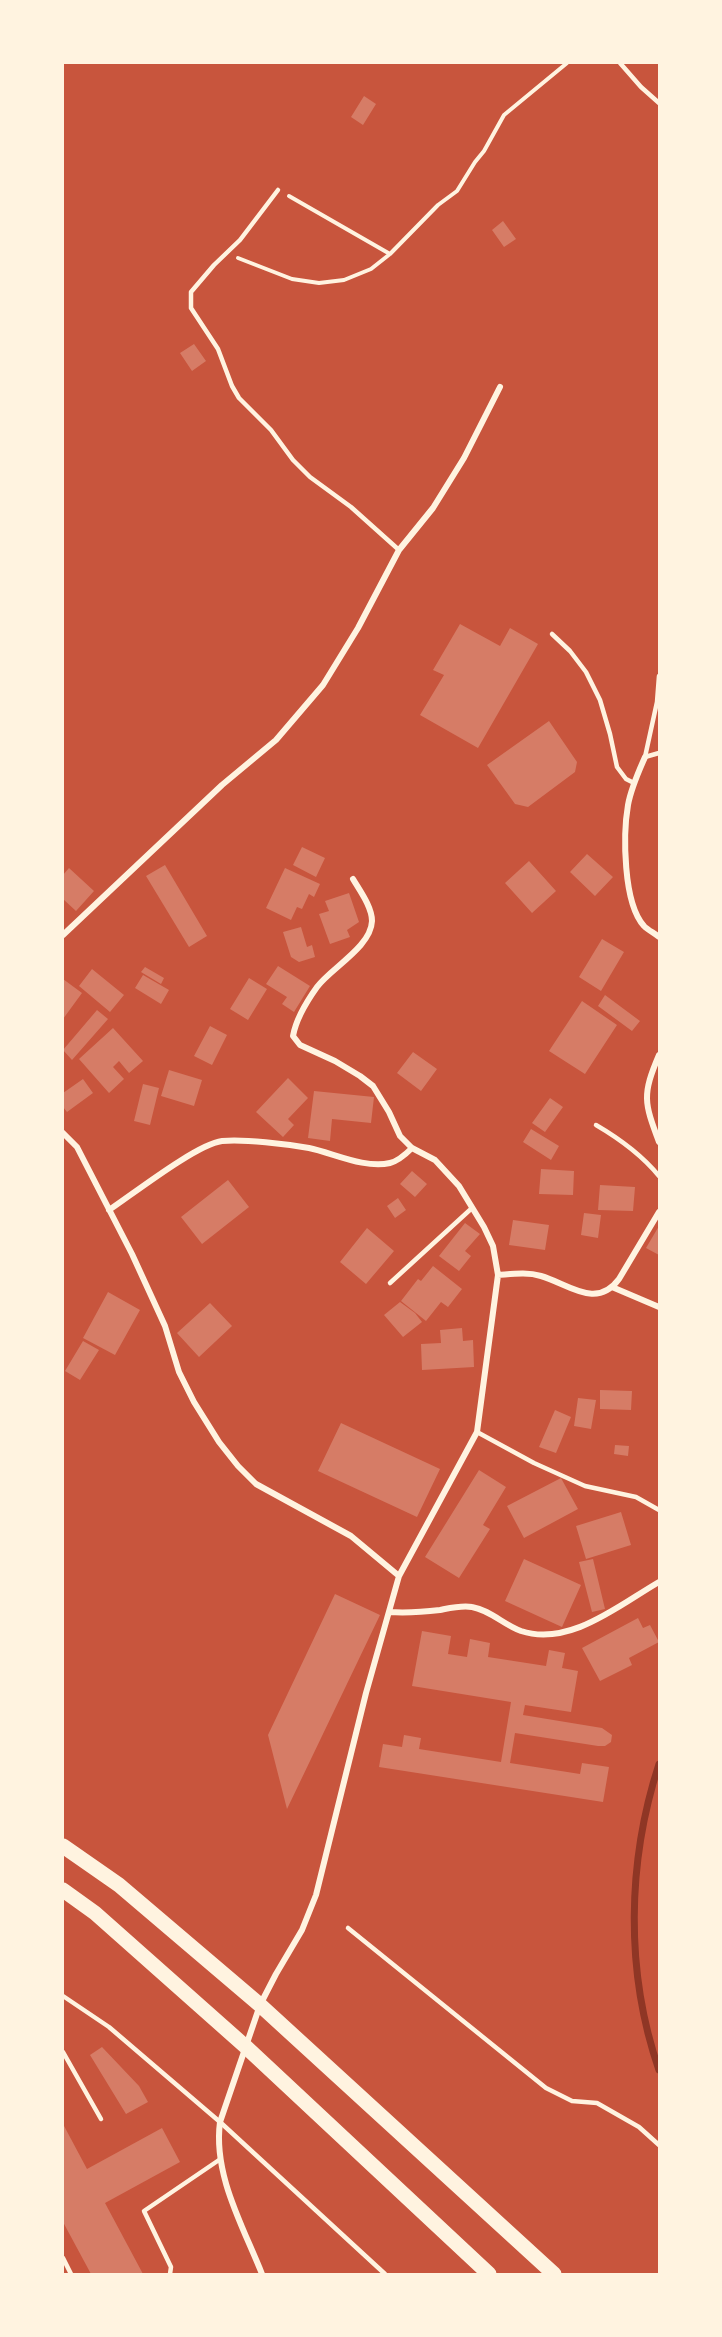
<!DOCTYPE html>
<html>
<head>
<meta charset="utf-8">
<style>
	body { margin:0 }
	#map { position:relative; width:722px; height:2337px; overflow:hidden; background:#c8553d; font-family:Cabin,sans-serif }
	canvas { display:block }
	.frame { position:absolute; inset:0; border:64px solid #fff3e0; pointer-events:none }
</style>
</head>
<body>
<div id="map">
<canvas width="722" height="2337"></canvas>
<div class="frame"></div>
</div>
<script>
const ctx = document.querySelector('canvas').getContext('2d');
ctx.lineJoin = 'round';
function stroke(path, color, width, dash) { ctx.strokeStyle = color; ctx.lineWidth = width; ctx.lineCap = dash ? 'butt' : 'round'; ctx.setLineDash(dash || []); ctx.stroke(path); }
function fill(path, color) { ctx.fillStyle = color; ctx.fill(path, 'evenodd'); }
const stream = new Path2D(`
	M659 1764C627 1862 625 1972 659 2070`);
const building = new Path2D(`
	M364 96 376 104 363 125 351 117Z
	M503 221 516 239 504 247 492 230Z
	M194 344 206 361 192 371 180 353Z
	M460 624 500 646 510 628 538 644 478 748 420 715 444 675 433 670Z
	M549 721 577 762 575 772 528 807 515 804 487 765Z
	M302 847 325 858 316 877 293 865Z
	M587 854 613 877 595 896 570 872Z
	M529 861 556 891 532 913 505 883Z
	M165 865 207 936 189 947 146 876Z
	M69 868 94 891 76 911 63 899V875Z
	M285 868 320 884 314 897 309 894 302 909 297 907 291 920 266 908Z
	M349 893 359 922 347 930 350 937 330 944 319 914 329 911 325 901Z
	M301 927 307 947 312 945 315 957 299 962 291 957 283 932Z
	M602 939 624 952 601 991 579 977Z
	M278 966 310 986 294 1012 282 1004 287 997 266 984Z
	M145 967 164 978 161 984 141 972Z
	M92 969 124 995 110 1012 79 986Z
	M143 975 169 990 161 1004 135 988Z
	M249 978 267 989 248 1020 230 1009Z
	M63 979 82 993 63 1019Z
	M605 995 640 1021 632 1031 598 1006Z
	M582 1001 617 1025 585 1074 549 1051Z
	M97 1010 108 1019 72 1060 63 1050Z
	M210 1026 227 1035 212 1065 194 1056Z
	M113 1028 143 1061 129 1073 119 1061 113 1067 124 1079 109 1093 79 1059Z
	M413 1052 437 1069 421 1091 397 1073Z
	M169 1070 202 1080 194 1106 161 1096Z
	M288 1078 308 1098 288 1119 294 1125 283 1137 256 1112Z
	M83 1079 93 1093 67 1112 63 1107V1093Z
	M143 1084 159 1088 150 1125 134 1121Z
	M314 1091 374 1097 371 1123 332 1119 330 1141 308 1138Z
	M550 1098 563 1107 545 1132 532 1123Z
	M531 1129 559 1146 551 1160 523 1142Z
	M541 1169 574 1171 573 1195 539 1194Z
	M412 1171 427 1184 415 1197 400 1184Z
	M228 1180 249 1207 202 1244 181 1217Z
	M600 1185 635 1187 633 1211 598 1210Z
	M398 1198 406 1210 395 1218 387 1206Z
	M584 1213 601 1215 598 1238 581 1235Z
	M513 1220 549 1225 545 1250 509 1245Z
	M465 1223 480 1234 465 1251 471 1256 459 1271 439 1256Z
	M659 1226V1255L646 1248Z
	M367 1228 394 1251 366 1284 340 1262Z
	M433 1266 462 1289 448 1307 441 1302 426 1321 401 1301 418 1279 421 1281Z
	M108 1292 140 1310 115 1355 83 1338Z
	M400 1302 415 1313 422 1322 403 1337 384 1315Z
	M210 1303 232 1326 199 1357 177 1333Z
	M462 1328 463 1341 473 1340 474 1367 422 1370 421 1344 441 1343 440 1330Z
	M83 1341 99 1350 80 1380 65 1371Z
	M600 1390 632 1391 631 1410 600 1409Z
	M578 1398 596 1400 591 1429 574 1426Z
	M555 1410 571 1417 556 1453 539 1447Z
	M341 1423 440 1469 417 1517 318 1471Z
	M615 1445 629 1446 628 1456 614 1454Z
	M479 1470 506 1487 483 1525 490 1529 459 1578 425 1557Z
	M561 1478 578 1509 524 1538 507 1506Z
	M621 1512 631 1545 586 1559 576 1526Z
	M524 1559 581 1585 562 1627 505 1601Z
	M593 1559 605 1609 592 1612 579 1562Z
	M335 1594 380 1615 287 1809 268 1735Z
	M638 1618 643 1628 650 1625 659 1642 629 1658 632 1665 600 1681 582 1648Z
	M422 1631 451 1636 448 1654 467 1657 470 1639 490 1643 488 1657 546 1666 549 1650 565 1653 562 1668 578 1671 571 1712 525 1705 523 1715 602 1728 612 1735 611 1742 605 1746H598L515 1733 510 1763 580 1774 582 1763 609 1767 603 1802 379 1767 383 1744 402 1747 404 1735 421 1738 419 1749 501 1762 511 1702 412 1686Z
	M102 2047 139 2086 148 2102 126 2114 90 2055Z
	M63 2124 87 2169 162 2128 180 2162 105 2203 143 2274H91L63 2222Z`);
const path = new Path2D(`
	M289 196 390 254
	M238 258 292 279 319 283 344 280 371 269 390 254 438 205 457 191 475 162 484 151 504 115 567 63`);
const service = new Path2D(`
	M620 63 641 87 659 103
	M278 190 240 240 214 265 191 292V308L218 349 232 386 239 398 271 430 293 460 310 477 351 507 399 550
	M552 634 570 651 586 672 600 700 610 734 617 767 626 779 634 783
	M659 676 657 702 645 757 659 753
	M596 1125C620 1139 641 1154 659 1176
	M390 1283 472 1208
	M477 1432 534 1463 585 1486 636 1497 659 1510
	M348 1928 546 2088 572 2101 597 2103 639 2127 659 2145
	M63 1996 109 2027 220 2122 385 2274
	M63 2052 101 2119
	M63 2258 71 2274
	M170 2274 171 2267 144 2211 219 2160`);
const minor = new Path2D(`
	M645 757C638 773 631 788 628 805 623 834 623 903 644 926 648 930 654 933 659 937
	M63 935 222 785 276 740 323 685 358 628 399 550 433 508 464 458 500 387
	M659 1055C642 1095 644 1102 659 1142
	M63 1133 77 1147 132 1254 165 1326 179 1372 194 1402 219 1442 238 1466 256 1484 351 1536 399 1576
	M109 1210C133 1194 197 1144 222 1141 245 1139 286 1144 309 1148 333 1153 365 1169 390 1163 398 1161 406 1154 412 1148
	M498 1275C513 1274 527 1272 541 1276 569 1284 596 1310 619 1279L659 1212
	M612 1287 659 1307
	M389 1612C406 1613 423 1612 440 1610 450 1608 462 1605 472 1607 490 1610 504 1625 521 1631 570 1647 619 1605 659 1582
	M262 2274C243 2226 213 2175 220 2122L260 2005 276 1974 302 1930 316 1895 366 1693 399 1576 477 1432 498 1275 493 1246 484 1227 459 1186 435 1160 412 1148 400 1136 389 1112 373 1086 360 1076 335 1061 300 1045 293 1036C296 1019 307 1001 317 987 331 968 371 947 372 921 372 907 360 891 353 879`);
const primary = new Path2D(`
	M63 1846 119 1885 260 2005 554 2274
	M63 1890 95 1913 246 2047 489 2274`);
stroke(stream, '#8f3625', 7);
fill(building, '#d67c66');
stroke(path, '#fff3e0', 4);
stroke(service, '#fff3e0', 4.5);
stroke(minor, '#fff3e0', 6);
stroke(primary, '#fff3e0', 15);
</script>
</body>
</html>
